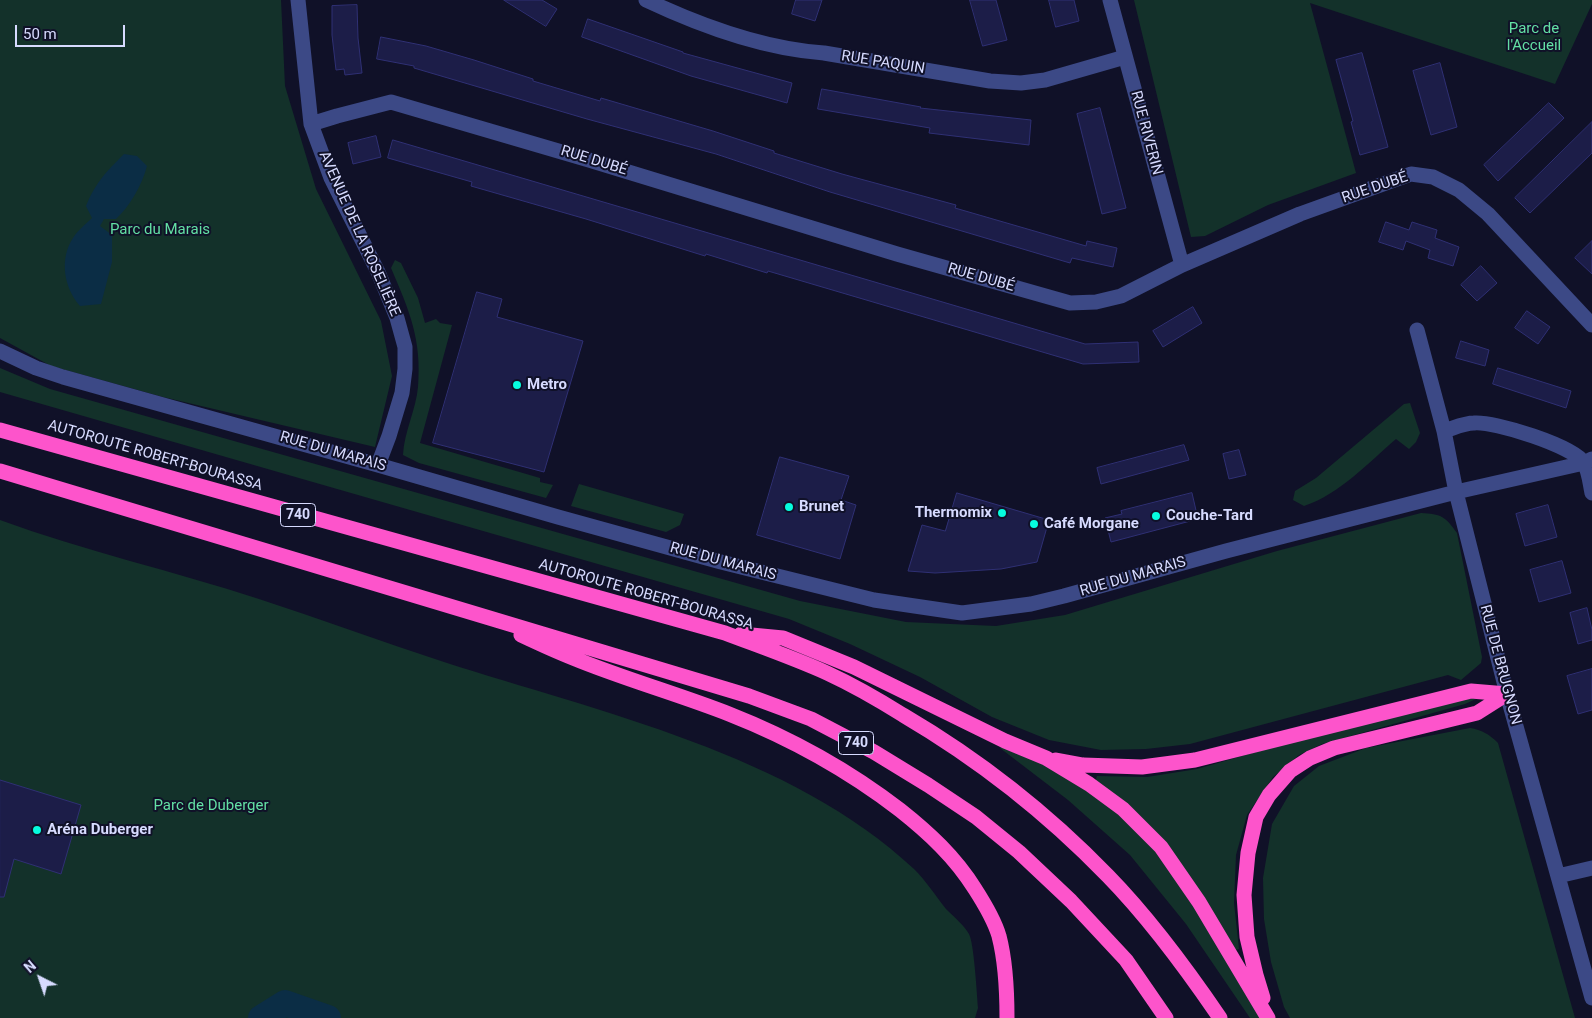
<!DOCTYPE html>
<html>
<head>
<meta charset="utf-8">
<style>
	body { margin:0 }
	#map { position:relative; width:1592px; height:1018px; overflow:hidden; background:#101128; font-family:Roboto,sans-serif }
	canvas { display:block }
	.north { position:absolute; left:15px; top:953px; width:50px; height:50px; -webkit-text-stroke:4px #101128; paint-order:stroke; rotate:319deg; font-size:14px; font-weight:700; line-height:20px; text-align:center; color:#d7dbff }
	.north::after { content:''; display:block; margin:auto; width:18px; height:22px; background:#d7dbff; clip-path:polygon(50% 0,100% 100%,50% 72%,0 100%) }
	.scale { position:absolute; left:15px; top:25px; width:110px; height:22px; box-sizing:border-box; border:2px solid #d7dbff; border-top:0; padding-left:6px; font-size:15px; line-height:18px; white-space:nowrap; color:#d7dbff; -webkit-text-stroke:4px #101128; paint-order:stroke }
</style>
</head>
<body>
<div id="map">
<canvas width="1592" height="1018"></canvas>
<div class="north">N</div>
<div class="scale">50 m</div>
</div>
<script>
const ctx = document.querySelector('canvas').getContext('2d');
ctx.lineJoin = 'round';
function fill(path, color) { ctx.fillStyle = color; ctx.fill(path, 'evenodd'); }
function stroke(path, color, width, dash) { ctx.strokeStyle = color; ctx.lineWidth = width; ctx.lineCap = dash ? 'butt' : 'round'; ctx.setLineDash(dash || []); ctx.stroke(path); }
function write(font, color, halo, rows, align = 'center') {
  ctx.font = font + ' Roboto,sans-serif'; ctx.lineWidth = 4; ctx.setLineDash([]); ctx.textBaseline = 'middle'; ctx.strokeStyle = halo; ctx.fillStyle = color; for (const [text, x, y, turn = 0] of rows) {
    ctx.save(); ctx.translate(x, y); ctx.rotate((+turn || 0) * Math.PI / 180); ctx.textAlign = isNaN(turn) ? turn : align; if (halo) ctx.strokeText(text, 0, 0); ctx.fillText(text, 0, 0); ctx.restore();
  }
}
const green = new Path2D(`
	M0 0H281L285 86 316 189 381 321 392 376 375 447 163 397 51 366 0 338Z
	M1134 0H1592V4L1555 84 1310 3 1356 173 1268 205 1205 236 1191 237Z
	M395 260 401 263 418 298 425 323 436 319 440 323 452 325 420 443 540 478V482L553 485 546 498 419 463 403 455C404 432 416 410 418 387 422 339 409 310 391 268Z
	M0 368 50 389 800 601 906 622 996 626 1065 615 1277 551 1421 513C1441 514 1445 516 1457 533L1482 657 1481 663 1461 680 1448 675 1190 744 1146 749 1101 750 1049 740 992 717 920 677 850 644 789 619 0 392Z
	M1410 403 1420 433 1416 442 1409 449 1396 439C1368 463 1340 494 1304 506L1293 500 1295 491 1316 478 1404 404Z
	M579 484 684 514 680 525 666 532 571 506Z
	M0 520C85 551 173 571 259 599 321 619 382 642 444 662 599 712 792 754 914 869 926 881 935 895 946 909 954 917 964 925 969 934 974 943 977 995 978 1008L975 1018H0Z
	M1466 698 1476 699 1465 704 1322 744 1299 755 1273 777 1247 815 1236 855 1234 903 1239 949 1231 951 1192 880 1095 782 1097 776 1147 777 1197 769 1301 739Z
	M1470 728C1482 730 1489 734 1498 743L1575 1018H1290L1284 1007 1271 962 1264 919 1263 878 1272 824 1294 786 1319 766 1366 748Z
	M1006 740 1116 805 1157 850 1199 908 1261 1018H1250L1186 924 1130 855 1068 800 1000 748Z`);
const water = new Path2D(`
	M124 154 137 156 147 166C142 185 130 206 116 219H104L100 226 112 235V262L101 304 80 306C64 288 59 259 73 238 78 230 86 224 92 218L86 206C96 182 106 172 124 154Z`);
const river = new Path2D(`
	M261 1018 285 1003 328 1018`);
const building = new Path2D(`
	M504 0H542L557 9 546 26Z
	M796 0H822L815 21 792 14Z
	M970 0H996L1007 40 983 46Z
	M1049 0H1074L1079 21 1056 27Z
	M357 5 358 38 362 73 345 75 344 69 336 70 332 35V6Z
	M588 19 683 52V53L792 83 787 103 691 76 582 37Z
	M381 37 426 46 474 60 533 79V81L600 101 601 98 713 131 774 151V153L842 174 956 205 955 208 1086 246 1087 241 1117 248 1113 267 1072 258 1070 263 830 192 716 154 587 119 414 68V66L377 59Z
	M1362 53 1388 147 1360 155 1351 122 1353 121 1336 60Z
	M1440 63 1457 127 1431 135 1413 71Z
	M822 89 921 107 920 108 1031 120 1029 145 929 133 930 128 818 109Z
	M1549 103 1564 118 1498 181 1484 165Z
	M1100 108 1126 208 1102 214 1077 114Z
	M1592 122V153L1530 213 1515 198Z
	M376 136 381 157 353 164 348 143Z
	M393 140 1085 344 1138 342 1139 362 1083 364 768 271 767 273 706 254 705 256 586 219 471 186 472 182 388 158Z
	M1386 222 1409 230 1412 222 1437 230 1435 238 1459 247 1453 266 1428 258 1430 250 1406 241 1403 250 1379 242Z
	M1592 241V274L1575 258Z
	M1481 266 1497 283 1477 301 1461 285Z
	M477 292 502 299 497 317 583 341 544 472 433 443Z
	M1193 307 1202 323 1163 347 1153 331Z
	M1527 311 1550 327 1538 344 1515 328Z
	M1461 341 1489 350 1485 366 1456 358Z
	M1498 368 1571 391 1566 408 1493 384Z
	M1184 445 1189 460 1101 484 1097 468Z
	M1239 450 1246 475 1229 479 1223 454Z
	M780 457 849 476 841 500 856 505 840 559 757 535Z
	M957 493 1049 520 1037 562 1001 569 935 573 908 571 922 525 945 531Z
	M1192 493 1198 519 1111 542 1105 518 1122 514 1121 511Z
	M1548 505 1557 537 1525 546 1516 514Z
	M1562 561 1571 593 1539 602 1530 570Z
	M1587 608 1592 630V640L1578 644 1570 613Z
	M1592 669V710L1578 714 1567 676Z
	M0 780 81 805 61 874 14 859 4 897H0Z`);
const minor = new Path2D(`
	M298 0 311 124 331 178 378 272 397 318 405 347V369L402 393 389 436 378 465
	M646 0C699 25 765 49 824 53L990 81 1021 83 1045 80 1125 57
	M1110 0 1182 265
	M311 124 337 116 391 102 589 160 897 254 1070 303 1096 302 1121 296 1182 265 1300 214 1411 174 1433 177 1459 190 1488 214 1592 325
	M1417 330 1444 431 1456 492 1507 694 1592 998
	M0 351 36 368 63 377 378 465 558 517 721 562 874 600 962 613 1031 604 1064 596 1226 551 1456 492 1584 463 1592 459
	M1444 431C1454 428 1464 423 1474 423 1494 421 1574 446 1584 463 1589 471 1590 484 1592 493
	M1558 876 1592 868`);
const highway = new Path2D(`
	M0 430 725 633C759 646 794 658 827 673 853 685 879 700 903 715 978 759 1047 813 1108 876 1150 919 1186 968 1220 1018
	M0 471 749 696 811 719 874 752 928 785 976 817 1019 852 1071 901 1126 960 1166 1018
	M741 634 783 638 854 667 1005 741 1046 758 1089 784 1123 809 1161 847 1199 902 1268 1018
	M521 635C538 643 555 651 573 658 624 679 678 694 729 714 790 738 848 770 900 810 929 833 955 857 975 889 984 903 994 919 999 936 1006 963 1007 990 1007 1018
	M1056 760 1083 765 1142 767 1195 760 1471 691 1507 694
	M1263 998 1256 975 1247 937 1244 895 1248 853 1256 817 1269 795 1290 771 1310 758 1334 748 1477 713 1507 694`);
const markers = [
	[517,385,5,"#06fcde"],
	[789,507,5,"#06fcde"],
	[1002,513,5,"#06fcde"],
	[1156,516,5,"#06fcde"],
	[1034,524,5,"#06fcde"],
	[37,830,5,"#06fcde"]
];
const shields = [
	[298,515,35],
	[856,743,35]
];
const shieldNames = [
	["740",298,515],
	["740",856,743]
];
const parkNames = [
	["Parc de",1534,29],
	["l'Accueil",1534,46],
	["Parc du Marais",160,230],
	["Parc de Duberger",211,806]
];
const streetNames = [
	["RUE PAQUIN",883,63,9],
	["RUE RIVERIN",1146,133,75],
	["RUE DUBÉ",594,161,17],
	["RUE DUBÉ",1375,188,-19],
	["AVENUE DE LA ROSELIÈRE",359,234,66],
	["RUE DUBÉ",981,278,16],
	["RUE DU MARAIS",333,452,16],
	["AUTOROUTE ROBERT-BOURASSA",155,456,16],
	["RUE DU MARAIS",723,562,15],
	["RUE DU MARAIS",1133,577,-16],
	["AUTOROUTE ROBERT-BOURASSA",646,595,16],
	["RUE DE BRUGNON",1500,665,75]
];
const poiNames = [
	["Metro",527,385],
	["Brunet",799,507],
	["Thermomix",992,513,"right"],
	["Couche-Tard",1166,516],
	["Café Morgane",1044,524],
	["Aréna Duberger",47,830]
];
fill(green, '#13312a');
fill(water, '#0b2d45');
stroke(river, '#0b2d45', 26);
fill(building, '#1c1d48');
stroke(building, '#2f3074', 1);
stroke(minor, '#3c4986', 15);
stroke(highway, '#fd54cb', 15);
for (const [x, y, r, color] of markers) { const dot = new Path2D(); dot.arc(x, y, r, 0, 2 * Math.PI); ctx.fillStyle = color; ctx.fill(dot); stroke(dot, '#101128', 2); }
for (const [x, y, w] of shields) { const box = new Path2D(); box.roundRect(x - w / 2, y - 11.5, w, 23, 4); ctx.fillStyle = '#101128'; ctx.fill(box); stroke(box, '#d7dbff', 1); }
write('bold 14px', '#d7dbff', null, shieldNames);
write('15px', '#63dfa4', '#101128', parkNames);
write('15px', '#d7dbff', '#101128', streetNames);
write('bold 15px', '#d7dbff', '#101128', poiNames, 'left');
</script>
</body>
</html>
